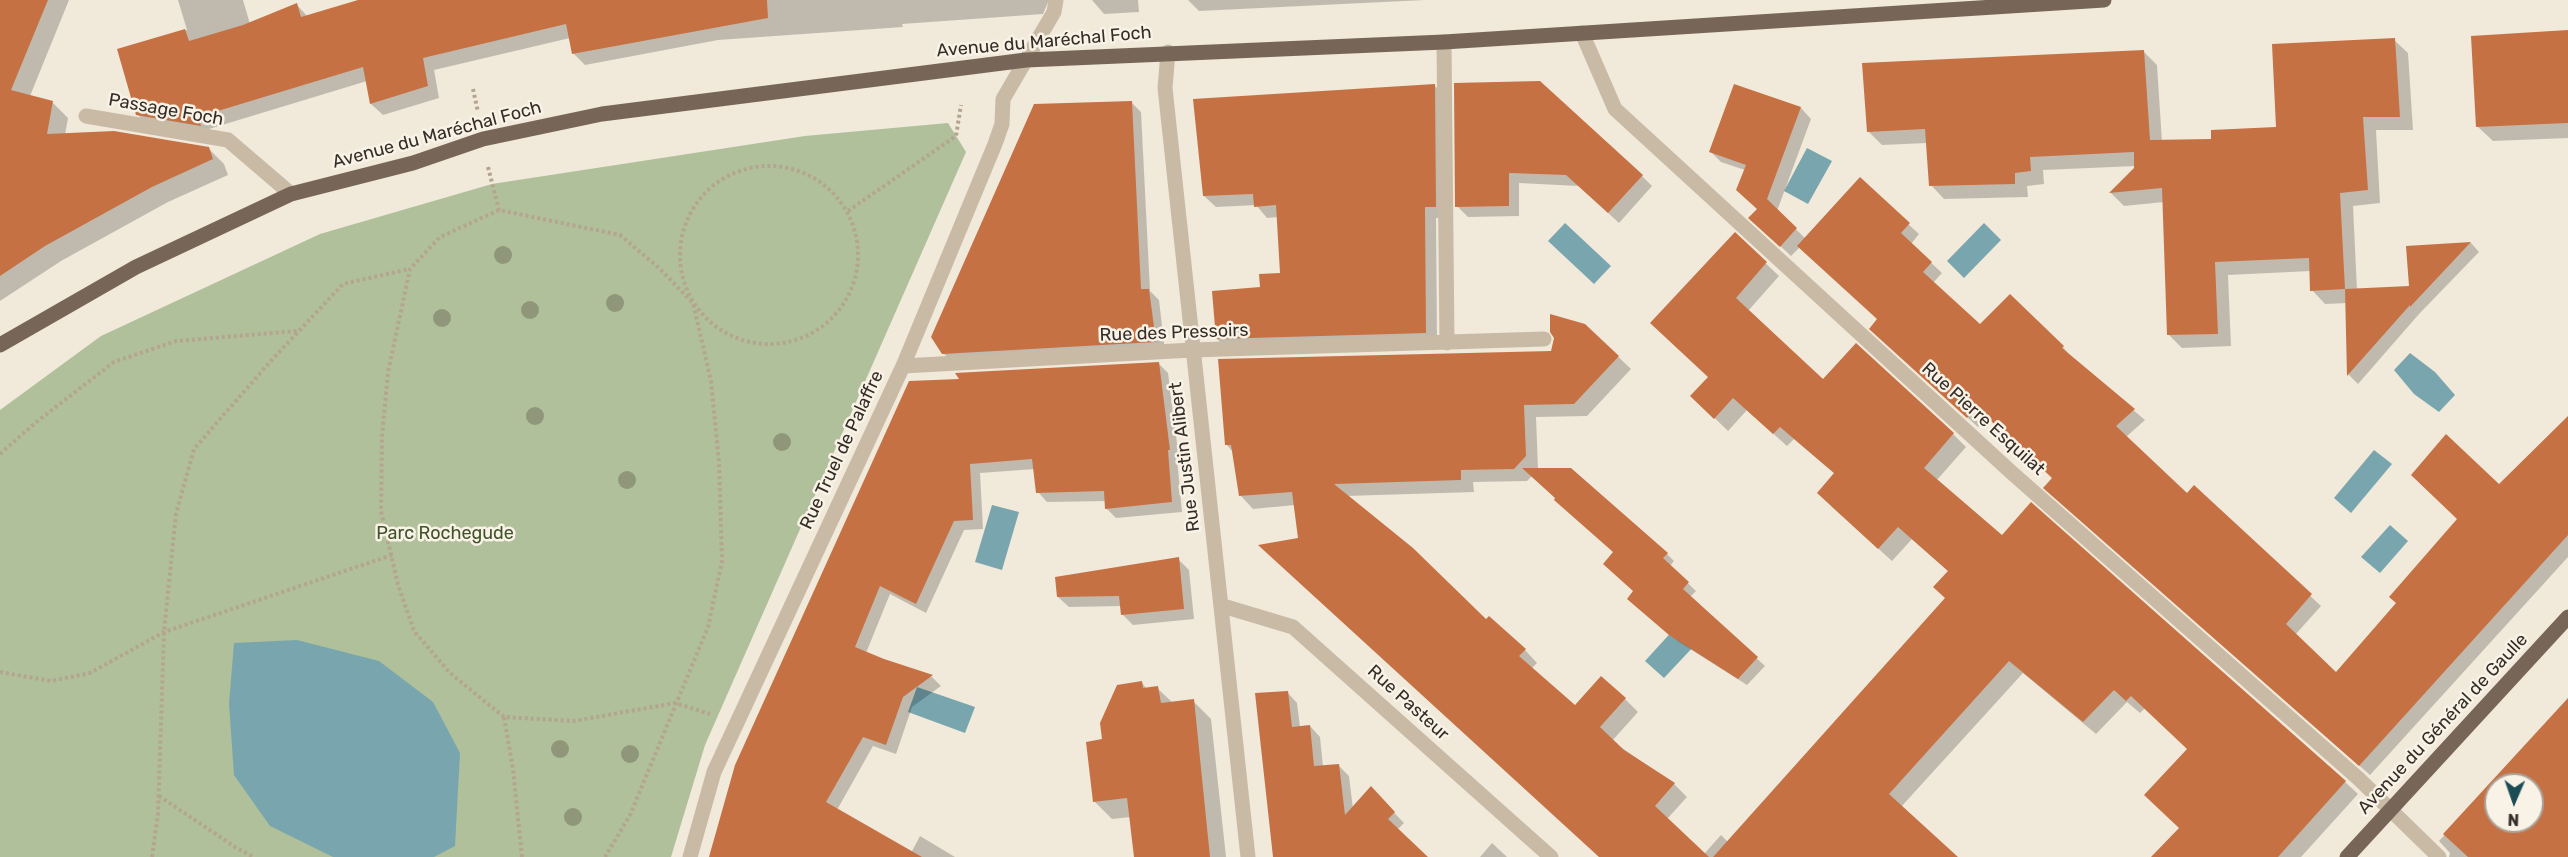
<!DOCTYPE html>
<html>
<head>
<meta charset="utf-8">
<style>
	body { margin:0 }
	#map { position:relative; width:2568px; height:857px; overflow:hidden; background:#f1e9da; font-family:Rubik,sans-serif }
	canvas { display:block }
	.north { position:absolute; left:2484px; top:773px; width:60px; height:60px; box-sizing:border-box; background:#f9f2e6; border:2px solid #aba39a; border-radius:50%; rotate:182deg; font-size:16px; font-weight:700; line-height:24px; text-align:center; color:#352d27 }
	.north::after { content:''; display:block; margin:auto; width:21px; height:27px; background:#1d4c56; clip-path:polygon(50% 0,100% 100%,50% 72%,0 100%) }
</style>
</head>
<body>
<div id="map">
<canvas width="2568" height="857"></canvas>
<div class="north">N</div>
</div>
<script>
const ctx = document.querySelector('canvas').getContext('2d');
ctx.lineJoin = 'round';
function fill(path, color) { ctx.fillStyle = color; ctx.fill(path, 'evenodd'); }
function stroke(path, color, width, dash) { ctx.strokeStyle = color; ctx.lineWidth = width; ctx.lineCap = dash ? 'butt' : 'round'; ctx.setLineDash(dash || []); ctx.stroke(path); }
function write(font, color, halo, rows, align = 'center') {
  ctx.font = font + ' Rubik,sans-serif'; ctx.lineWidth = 5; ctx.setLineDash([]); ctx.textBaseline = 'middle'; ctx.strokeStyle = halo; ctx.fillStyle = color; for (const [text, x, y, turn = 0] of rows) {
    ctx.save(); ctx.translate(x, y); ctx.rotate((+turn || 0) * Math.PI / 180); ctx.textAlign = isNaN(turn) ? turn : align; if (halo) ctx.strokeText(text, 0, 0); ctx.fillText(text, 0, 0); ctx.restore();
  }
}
const green = new Path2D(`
	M948 123 966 152 705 745 671 857H0V410L101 336 320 234 492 184 805 136Z`);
const water = new Path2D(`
	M1807 148 1832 161 1808 204 1784 191Z
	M1565 223 1611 266 1594 284 1548 241Z
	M1984 223 2001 240 1964 278 1947 261Z
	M2410 353 2435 372 2455 395 2439 412 2414 394 2394 370Z
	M2374 450 2392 464 2351 513 2334 498Z
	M992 505 1019 512 1002 570 975 562Z
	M2390 525 2408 541 2380 573 2361 557Z
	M1676 627 1695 645 1664 678 1645 661Z
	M297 640 379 661 433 702 460 753 455 846 434 857H333L270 826 234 775 229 704 234 643Z
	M917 687 975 707 965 733 908 712Z`);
const shadow = new Path2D(`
	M0 0H69L30 96 52 102 68 118 65 135 208 148 224 164 228 175 168 202 61 261 0 301Z
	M178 0H243L250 24 297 5 308 17 362 0H1049L1043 14 902 24 903 27 718 40 585 65 573 53 570 38 434 70 439 98 383 115 371 104 367 81 209 129 149 126 137 114 119 50 187 30Z
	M1092 0H1138L1139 12 1104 14Z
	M1188 0H1425L1199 11Z
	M2568 32V138L2493 141 2478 127Z
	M2394 40 2408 53 2413 130H2376L2380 203 2353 206 2357 290 2410 288 2408 247 2471 243 2479 252 2419 314 2358 384 2349 375 2347 303 2325 304 2312 290 2311 271 2228 275 2231 346 2182 348 2169 335 2164 202 2124 206 2111 193 2136 169V166L2043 170 2044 184 2027 186 2028 197 1944 199 1931 185 1927 143 1882 145 1868 131 2144 52 2157 65 2162 142 2212 140 2278 129Z
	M1434 85 1446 97 1447 218H1436L1437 344 1229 350 1217 339 1262 289 1282 274 1278 217 1267 218 1256 205 1216 207 1204 196Z
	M1456 85 1642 176 1652 186 1619 223 1579 186 1519 183V216L1468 217 1457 206Z
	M1734 86 1801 108 1811 119 1777 211 1806 239 1860 180 1919 234 1911 244 1942 273 1933 283 1980 326 2063 347 2072 358 2145 420 2126 437 2187 495 2194 487 2321 606 2295 635 2336 674 2499 486 2568 418V557L2370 775 2056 498 2053 478 1987 417 1978 427 1881 339 1879 320 1800 247 1791 256 1761 228 1759 209 1745 170 1721 162 1711 152Z
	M1131 102 1141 112 1150 291 1159 300 1165 352 954 363 943 353Z
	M1735 234 1779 276 1748 311 1823 381 1953 434 1966 447 1936 481 2002 537 2345 782 2358 794 2301 857H2153L2181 828 2189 749 2145 708 2140 713 2127 702 2096 734 2023 673 1901 807 1956 857H1601L1300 540 1295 505 1253 509 1241 496 1234 453 1226 444 1552 352 1585 325 1631 369 1587 416 1536 417 1538 469 1667 554 1674 561 1670 566 1696 591 1690 597 1765 666 1747 685 1679 642 1637 606 1635 592 1615 553 1532 476 1527 481 1473 482 1474 492 1346 496 1486 621 1525 650 1537 663 1531 669 1575 707 1625 699 1638 712 1612 741 1674 784 1687 797 1667 819 1704 854 1721 835 1728 842 1947 598 1949 572 1912 539 1892 561 1831 506 1835 474 1794 439 1787 446 1747 410 1728 431 1692 396 1710 377Z
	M1158 363 1168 373 1179 459H1177L1182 512 1116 518 1106 508V501L1047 502 1038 492 1035 469 980 473 983 529 964 530 926 613 890 594 866 653 932 677 941 686 912 707 896 754 873 746 837 810 911 853 920 836 955 857H710L962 380Z
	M1178 559 1189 570 1194 619 1133 625 1122 614 1121 606 1069 607 1058 597Z
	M1142 683 1147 689 1157 688 1173 703 1193 701 1211 719 1226 857H1136L1131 817 1112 819 1094 801 1104 741Z
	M1287 692 1297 703 1300 727 1310 726 1320 737 1323 767 1339 766 1349 776 1353 809 1381 799 1404 823 1397 830 1426 857H1274Z
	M2568 699V857H2449L2450 853 2439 841ZM2496 785H2532V821H2496Z
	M1492 843 1507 857H1480Z`);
const building = new Path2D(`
	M0 0H48L11 90 53 101 47 134 114 131 209 147 213 159 152 187 45 246 0 276Z
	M358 0H767L768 18 572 54 566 24 423 58 428 86 370 104 363 67 198 117 201 126 136 115 117 49 185 29 189 41 243 25 297 3 301 17Z
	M2568 30V123L2476 127 2471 36Z
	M2395 38 2400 117H2363L2368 190 2340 193 2345 289 2310 291 2309 258 2215 262 2218 334 2167 335 2162 188 2109 193 2134 168V152L2030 157 2031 171 2015 173V184L1929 186 1925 129 1867 132 1862 63 2144 50 2150 140 2211 139V130L2276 127 2272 44Z
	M1540 81 1643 175 1608 213 1566 175 1509 173V206L1455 207 1454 83Z
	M1435 84 1436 207H1425L1426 333 1216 339 1212 291 1260 287 1259 274 1280 273 1276 205 1254 207 1253 194 1203 196 1193 99Z
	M1734 84 1801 107 1767 199 1797 228 1780 247 1748 218 1757 209 1736 190 1746 165 1709 152Z
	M1132 101 1141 289H1149L1156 342 942 354 931 337 1034 104Z
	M1860 177 1910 223 1901 233 1932 262 1923 272 1980 324 2010 294 2064 346 2062 348 2135 409 2116 426 2187 493 2194 485 2312 594 2286 624 2336 672 2396 603 2389 597 2457 519 2411 475 2446 434 2499 484 2568 416V535L2359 766 2043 488 2052 478 1976 407 1967 418 1869 329 1877 319 1797 246Z
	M1735 232 1767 262 1736 298 1823 379 1856 343 1954 433 1924 468 2002 535 2031 502 2346 781 2278 857H2151L2179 828 2144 795 2187 749 2131 696 2126 701 2114 690 2083 722 2009 661 1889 794 1958 857H1713L1945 598 1933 587 1948 571 1898 527 1878 549 1817 493 1834 473 1780 427 1773 434 1733 398 1714 419 1690 396 1708 377 1650 323Z
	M2471 242 2410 307V305L2347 376 2345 289 2409 286 2406 246Z
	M1550 314 1585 324 1619 356 1574 404 1524 405 1526 456 1514 469 1461 470V480L1334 484 1413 548 1486 619 1489 616 1526 649 1519 656 1575 705 1601 676 1626 698 1600 727 1624 750 1675 783 1655 806 1709 857H1599L1258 545 1298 538 1292 492 1239 496 1231 445H1225L1218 359 1551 351 1554 338 1550 332Z
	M1159 362 1170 450H1168L1172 502 1105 509 1104 491 1036 493 1032 459 970 464 973 520 954 521 916 604 880 586 855 647 884 659 933 675 903 697 886 745 863 737 826 802 922 857H709L735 765 909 381 959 379 955 373Z
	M1522 468H1571L1668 553 1663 558 1689 582 1683 589 1758 657 1738 679 1669 635 1627 599 1633 591 1603 564 1613 552 1554 500 1555 498Z
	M1179 557 1184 609 1121 615 1119 596 1057 597 1055 577Z
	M1142 681 1143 688 1158 686 1161 703 1194 699 1210 857H1134L1127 798 1093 802 1086 742 1102 739 1100 723 1117 685Z
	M1288 691 1292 727 1310 725 1314 766 1339 764 1345 815 1371 786 1395 812 1388 819 1428 857H1273L1255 693Z
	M2568 698V857H2468L2443 834ZM2496 785H2532V821H2496Z`);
const path = new Path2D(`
	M473 89 478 112
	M680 255a89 89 0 1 1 178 0a89 89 0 1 1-178 0Z
	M488 167 499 210
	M848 211 956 136 961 105
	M0 454 35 423 114 362 176 341 298 331
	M0 672 51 681 90 673 164 632 392 555
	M504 717 450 673 414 631 398 585 381 511 382 437 388 372 410 269 440 237 499 210 620 235 660 269 693 303 711 381 719 462 722 561 708 627 630 815 605 857
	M159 796 238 849 254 857
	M152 857 158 814 164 632 176 514 194 449 269 363 343 284 409 269
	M522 857 513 769 504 717 574 721 675 703 710 714`);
const minor = new Path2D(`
	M1582 33 1615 109 2011 472 2359 779 2439 857
	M1444 42 1447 343
	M1168 52 1165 88C1192 345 1222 601 1248 857
	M86 116 228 140 291 194
	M903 366 1192 350 1544 339
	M1223 606 1293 627 1551 857
	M690 857 714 772 903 366 995 144 1002 124 1003 99 1054 12 1056 0`);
const major = new Path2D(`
	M0 345 136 267 291 194 413 163 483 139 602 114 1026 60 1444 42 2104 0
	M2347 857 2568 617`);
const trees = [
	[503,255],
	[615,303],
	[530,310],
	[442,318],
	[535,416],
	[782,442],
	[627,480],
	[560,749],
	[630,754],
	[573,817]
];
const streetNames = [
	["Avenue du Maréchal Foch",1044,42,-5],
	["Passage Foch",166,110,10],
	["Avenue du Maréchal Foch",437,135,-15],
	["Rue des Pressoirs",1174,333,-2],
	["Rue Pierre Esquilat",1983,419,42],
	["Rue Truel de Palaffre",842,450,-65],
	["Rue Justin Alibert",1185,457,-97],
	["Rue Pasteur",1408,703,42],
	["Avenue du Général de Gaulle",2443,724,-47]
];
const parkNames = [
	["Parc Rochegude",445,534]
];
fill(green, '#afc09a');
fill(water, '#79a6ae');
fill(shadow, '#0003');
fill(building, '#c57144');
stroke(path, '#b5a490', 4, [3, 3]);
stroke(minor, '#c9baa6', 15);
stroke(major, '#776658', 15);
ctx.fillStyle = '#90967a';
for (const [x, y] of trees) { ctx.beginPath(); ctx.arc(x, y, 9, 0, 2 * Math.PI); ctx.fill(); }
write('18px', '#352d27', '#f9f2e6', streetNames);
write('18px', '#40532b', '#f9f2e6', parkNames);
</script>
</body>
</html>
